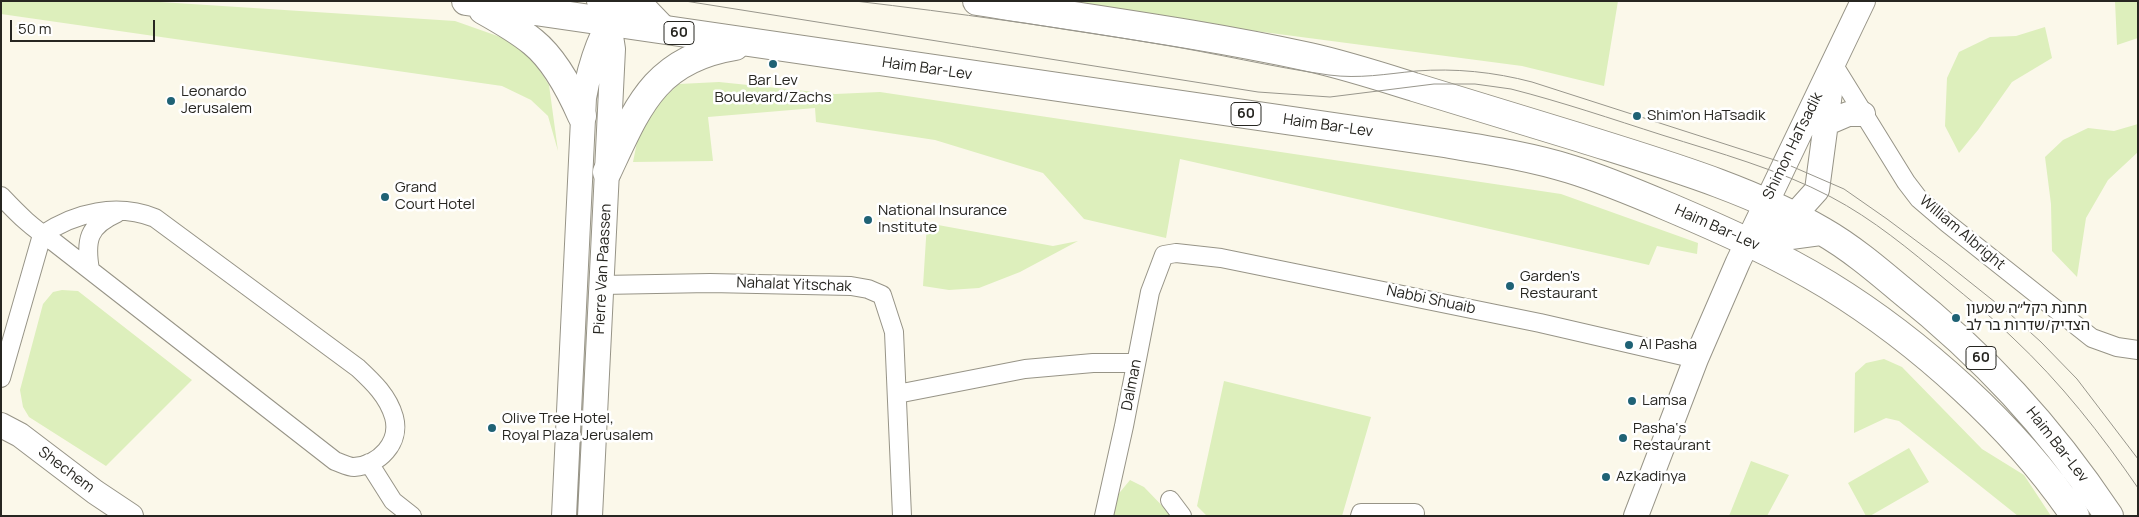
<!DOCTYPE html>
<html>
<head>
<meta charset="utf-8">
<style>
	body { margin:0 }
	#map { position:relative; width:2139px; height:517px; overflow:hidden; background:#fbf8ea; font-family:Manrope,sans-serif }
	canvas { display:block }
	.frame { position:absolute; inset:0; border:2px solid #272621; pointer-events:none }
	.scale { position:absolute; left:10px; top:20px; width:145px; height:22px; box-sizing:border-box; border:2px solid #272621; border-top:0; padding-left:6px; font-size:15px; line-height:18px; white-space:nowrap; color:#272621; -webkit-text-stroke:4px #fff; paint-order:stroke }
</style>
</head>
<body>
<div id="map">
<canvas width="2139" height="517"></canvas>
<div class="frame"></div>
<div class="scale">50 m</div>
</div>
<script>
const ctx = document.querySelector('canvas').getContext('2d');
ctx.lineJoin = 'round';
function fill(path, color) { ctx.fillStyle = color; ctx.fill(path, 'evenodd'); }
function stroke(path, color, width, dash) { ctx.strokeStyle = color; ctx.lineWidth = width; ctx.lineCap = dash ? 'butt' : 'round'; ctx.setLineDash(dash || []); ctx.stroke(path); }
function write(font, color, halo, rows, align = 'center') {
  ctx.font = font + ' Manrope,"Noto Sans Hebrew",sans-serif'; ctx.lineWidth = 5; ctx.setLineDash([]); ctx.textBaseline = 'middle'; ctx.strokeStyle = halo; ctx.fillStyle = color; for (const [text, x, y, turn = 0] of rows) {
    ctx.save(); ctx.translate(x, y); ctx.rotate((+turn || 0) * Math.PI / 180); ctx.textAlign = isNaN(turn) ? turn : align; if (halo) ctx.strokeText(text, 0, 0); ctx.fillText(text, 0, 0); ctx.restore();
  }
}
const green = new Path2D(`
	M1 1H145L455 21 506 39 533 60 549 85 558 151 548 116 531 100 502 86 1 14Z
	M1081 1H1618L1604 86 1522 66 1080 8Z
	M2115 1H2138V38L2117 45Z
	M2045 27 2052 58 2012 82 1978 130 1959 153 1945 126 1947 78 1959 52 1990 37 2016 36Z
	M719 82 835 94 880 92 1561 194 1698 243 1697 254 1657 246 1649 265 1180 159 1166 238 1084 219 1043 173 935 140 816 122 815 108 708 117 713 161 633 162 639 132 656 105 679 84Z
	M2138 124V152L2108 180 2086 218 2077 277 2052 251 2051 204 2045 157 2063 140 2088 128 2114 131Z
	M927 223 1053 246 1078 241 1020 272 979 288 949 290 923 286Z
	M62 290 78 291 192 380 106 466 29 417 23 407 20 390 43 304 53 292Z
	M1884 359 1902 367 1982 449 2024 475 2051 516H2018L1899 421 1886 418 1854 433 1855 373 1866 363Z
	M1224 381 1371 417 1342 516H1207L1197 506Z
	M1909 448 1929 482 1870 516H1866L1848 483Z
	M1751 461 1789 475 1767 516H1729Z
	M1130 480 1144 487 1172 516H1108L1111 503Z`);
const street = new Path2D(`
	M1833 64 1906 182 1919 199 1947 223 2092 338 2117 347 2138 350
	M1 196C20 216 31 227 54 242L335 461C341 463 348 467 354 467 379 465 401 443 394 417 388 396 373 382 358 368L155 218C117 203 76 212 42 235L1 378
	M90 270C85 240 88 226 117 213
	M602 285 710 283 851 286 868 289 882 295 894 332 902 516
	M897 394 1025 369 1093 363H1136
	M369 463 393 501 412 516
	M1170 500 1182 516
	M1104 516 1124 426 1150 292 1164 255 1176 253 1221 258 1540 323 1696 359
	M1360 516 1361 513H1415`);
const secondary = new Path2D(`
	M638 1 667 31
	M1827 123 1848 114H1863
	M1776 222 1799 210 1817 190 1832 78
	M1 425 20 435 95 492 131 516
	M564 516 584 98C590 64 601 27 625 1
	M590 516 613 49 609 23 599 1
	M1636 516 1696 359 1738 262 1863 1`);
const highway = new Path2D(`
	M466 1 1444 143C1486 150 1529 156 1570 169 1603 179 1636 193 1669 207 1723 230 1777 254 1828 285 1919 341 2015 427 2075 516
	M977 1C1088 19 1199 33 1309 57 1345 65 1379 76 1414 87 1470 104 1526 121 1581 138 1663 164 1748 188 1822 231 1850 247 1875 268 1900 289 1984 356 2049 426 2109 516
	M483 10C501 20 517 29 533 42 554 59 571 91 582 116
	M607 172C638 106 655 59 735 46
	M1748 241 1822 231`);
const tram = new Path2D(`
	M685 1 1258 92 1330 97 1434 84H1475L1511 89C1562 102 1612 119 1662 135 1719 153 1778 169 1831 197 1873 219 1910 250 1946 280 1969 299 1992 317 2013 338 2061 383 2101 434 2138 488
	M855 1C956 13 1057 27 1158 44 1215 53 1272 67 1329 75 1359 79 1386 74 1416 71 1455 68 1494 72 1532 82L1784 163 1844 189 1887 219 1946 263 2010 314 2041 342 2077 379 2138 459`);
const markers = [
	[773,64,5,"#1f6275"],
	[171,101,5,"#1f6275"],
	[1637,116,5,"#1f6275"],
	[385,197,5,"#1f6275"],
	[868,220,5,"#1f6275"],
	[1510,286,5,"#1f6275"],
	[1956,318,5,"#1f6275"],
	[1629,345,5,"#1f6275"],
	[1632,401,5,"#1f6275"],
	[492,428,5,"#1f6275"],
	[1623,438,5,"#1f6275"],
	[1606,477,5,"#1f6275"]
];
const shields = [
	[679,33,30],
	[1246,114,30],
	[1981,358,30]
];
const shieldNames = [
	["60",679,33],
	["60",1246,114],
	["60",1981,358]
];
const streetNames = [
	["Haim Bar-Lev",927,69,8],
	["Haim Bar-Lev",1328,126,8],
	["Shimon HaTsadik",1793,146,-64],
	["Haim Bar-Lev",1717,228,24],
	["William Albright",1962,233,40],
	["Pierre Van Paassen",603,269,-87],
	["Nahalat Yitschak",794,285,2],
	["Nabbi Shuaib",1431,300,12],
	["Dalman",1132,385,-79],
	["Haim Bar-Lev",2057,445,52],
	["Shechem",66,470,37]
];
const poiNames = [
	["Bar Lev",773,81,"center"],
	["Boulevard/Zachs",773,98,"center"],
	["Leonardo",181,92],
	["Jerusalem",181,109],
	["Shim'on HaTsadik",1647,116],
	["Grand",395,188],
	["Court Hotel",395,205],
	["National Insurance",878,211],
	["Institute",878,228],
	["Garden's",1520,277],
	["Restaurant",1520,294],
	["תחנת רקל״ה שמעון",1966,309],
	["הצדיק/שדרות בר לב",1966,326],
	["Al Pasha",1639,345],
	["Lamsa",1642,401],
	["Olive Tree Hotel,",502,419],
	["Royal Plaza Jerusalem",502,436],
	["Pasha‘s",1633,429],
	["Restaurant",1633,446],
	["Azkadinya",1616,477]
];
fill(green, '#ddefbc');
stroke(street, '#979487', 20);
stroke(secondary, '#979487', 26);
stroke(highway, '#979487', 30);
stroke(street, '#fff', 18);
stroke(secondary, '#fff', 24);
stroke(highway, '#fff', 28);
stroke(tram, '#98968c', 1);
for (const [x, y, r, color] of markers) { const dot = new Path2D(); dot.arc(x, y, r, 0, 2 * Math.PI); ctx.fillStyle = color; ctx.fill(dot); stroke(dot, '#fff', 2); }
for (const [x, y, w] of shields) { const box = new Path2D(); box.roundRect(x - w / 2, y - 11.5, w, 23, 4); ctx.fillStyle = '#fff'; ctx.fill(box); stroke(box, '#272621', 1); }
write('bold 14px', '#272621', null, shieldNames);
write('15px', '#272621', '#fff', streetNames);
write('15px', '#272621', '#fff', poiNames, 'left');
</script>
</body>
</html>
